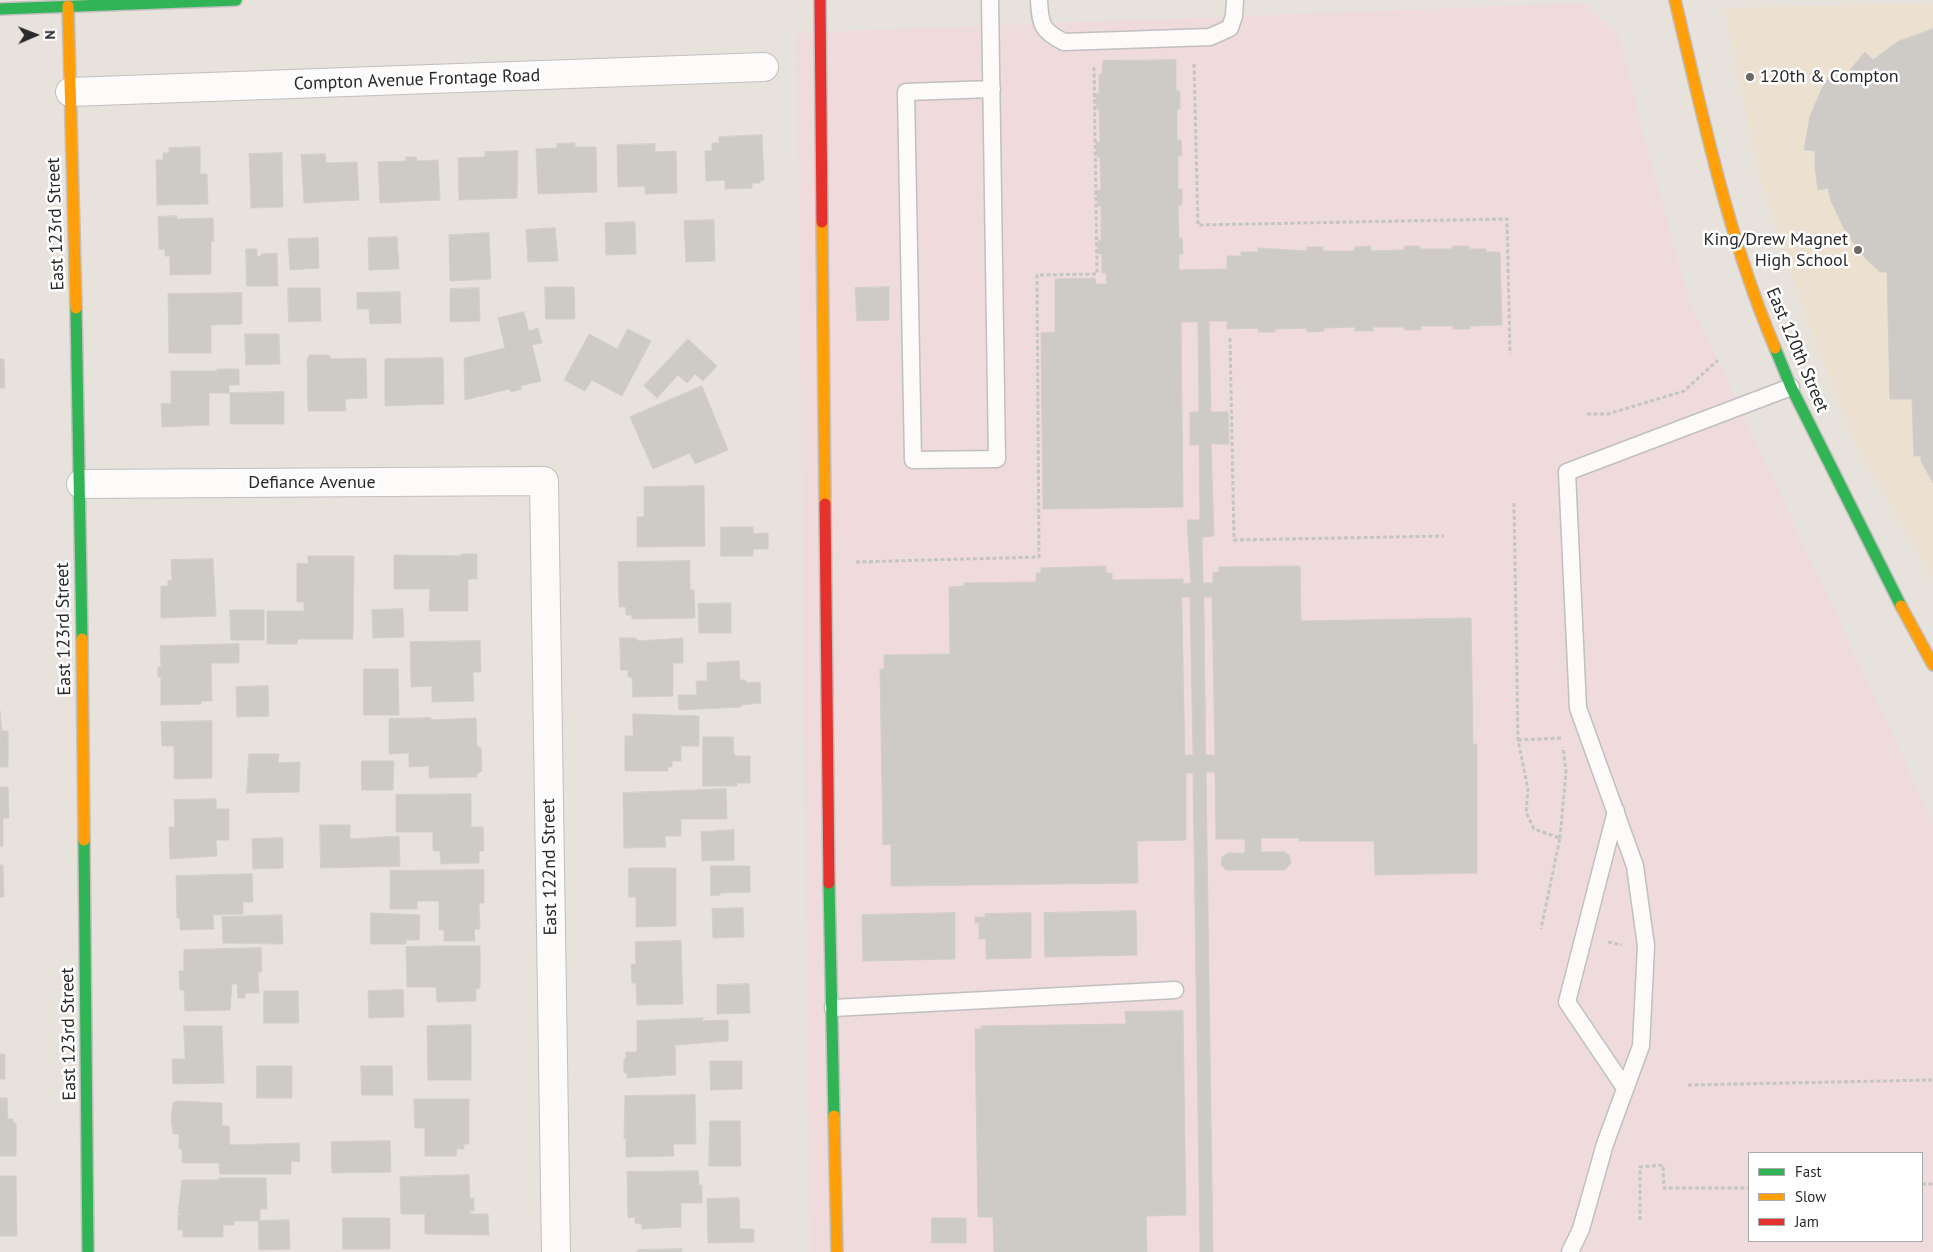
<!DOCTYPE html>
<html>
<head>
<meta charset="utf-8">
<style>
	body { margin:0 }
	#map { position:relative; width:1933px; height:1252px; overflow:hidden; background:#e8e2dd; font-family:"PT Sans",sans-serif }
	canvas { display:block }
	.legend { position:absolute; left:1748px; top:1152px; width:175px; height:90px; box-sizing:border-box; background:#fff; border:1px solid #a9a9a9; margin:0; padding:6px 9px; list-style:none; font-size:15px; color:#292929 }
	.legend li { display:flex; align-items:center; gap:10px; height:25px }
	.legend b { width:25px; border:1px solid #a9a9a9 }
	.north { position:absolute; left:10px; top:10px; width:50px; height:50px; -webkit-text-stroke:4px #fff; paint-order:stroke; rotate:89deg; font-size:14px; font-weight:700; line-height:20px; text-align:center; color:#292929 }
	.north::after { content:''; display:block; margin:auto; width:18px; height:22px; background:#292929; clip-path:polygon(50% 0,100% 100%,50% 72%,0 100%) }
</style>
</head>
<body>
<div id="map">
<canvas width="1933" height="1252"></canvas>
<ul class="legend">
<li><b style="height:6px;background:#30b455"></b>Fast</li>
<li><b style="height:6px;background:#ff9f0a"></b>Slow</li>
<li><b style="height:6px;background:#e5322d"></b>Jam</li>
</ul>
<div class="north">N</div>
</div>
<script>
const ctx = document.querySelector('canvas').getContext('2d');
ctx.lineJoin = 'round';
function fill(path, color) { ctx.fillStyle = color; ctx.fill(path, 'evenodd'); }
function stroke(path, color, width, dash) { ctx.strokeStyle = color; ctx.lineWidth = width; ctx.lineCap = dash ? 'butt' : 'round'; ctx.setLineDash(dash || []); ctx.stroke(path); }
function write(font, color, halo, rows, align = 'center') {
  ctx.font = font + ' "PT Sans",sans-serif'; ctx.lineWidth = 5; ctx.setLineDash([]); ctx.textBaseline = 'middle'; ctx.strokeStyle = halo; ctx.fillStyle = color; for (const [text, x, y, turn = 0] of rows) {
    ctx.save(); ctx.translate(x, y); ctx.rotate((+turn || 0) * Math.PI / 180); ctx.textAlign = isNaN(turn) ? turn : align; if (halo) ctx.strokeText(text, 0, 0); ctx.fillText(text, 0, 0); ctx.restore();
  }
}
const education = new Path2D(`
	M1933 3V580L1854 442 1808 324 1759 176 1724 8Z`);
const medical = new Path2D(`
	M1585 3 1620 37 1642 131 1689 299 1933 822V1252H810L797 33ZM1749 1153H1922V1241H1749Z`);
const building = new Path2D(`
	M1933 29V483L1921 461V456H1914L1912 399H1890L1887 272H1880L1866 259 1846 233 1831 201 1828 188 1818 190 1815 168V151L1804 150 1810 116 1824 84 1830 75 1840 82 1865 52 1873 60 1897 42Z
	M1176 60V91H1180V109H1177V140H1181L1182 156H1178V189H1182V205H1178L1179 238H1182L1183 254H1179V270L1227 269V256H1241V252H1258V248L1307 251V247H1323V251H1355L1354 247 1371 246V251L1404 250V246H1420V249H1452V246H1469V249H1486V252H1500L1502 325 1470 326V329H1453V326H1421V330H1404V327H1373V331H1355V327L1324 328V331L1307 332V328L1275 329V332H1258V328L1227 329V321H1209L1211 412H1228L1229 444H1211L1214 536 1202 537 1203 583H1213V572H1219V567L1300 566 1301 621 1471 618 1473 744H1477V873L1375 875 1374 841H1299V838H1261V852H1284L1289 855 1291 863 1285 870H1226L1221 865 1222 857 1228 853H1245V839H1216L1215 772H1206L1213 1252H1200L1193 773H1186V840L1137 841 1138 883 891 886V844L883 845 880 669H884V655L950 654 949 587 964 586V583L1036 582V573H1041V568L1106 566V573H1112V580L1183 579V584L1191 583 1187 520H1200L1199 445H1190V412H1199L1198 322H1181L1183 507 1043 509 1041 333 1055 332V279L1095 278 1096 284H1107L1106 273H1102V254H1098V240H1101V206H1098L1097 190H1101L1100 157H1097L1096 142H1100L1099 109H1096V93H1099V74H1102L1103 61ZM1182 597H1190L1193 755H1185ZM1204 597H1212L1215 755H1206Z
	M762 135 764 180H760V183H752V188L725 189V180L706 181 705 151H712V143H719V137Z
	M575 143V147H596L597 192 538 194 536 149 557 148V144Z
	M655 144V152L676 151 677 193 645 194V186L618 187 617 145Z
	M200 147V174H207L208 204 157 205 156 160H163V153H169V148Z
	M518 151 517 198 459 200 458 158 485 157V152Z
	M282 153 283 207 251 208 249 154Z
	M325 154 326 163 357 162 359 200 304 203 301 155Z
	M406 157H416L417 161 438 160 440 200 380 203 378 162 406 161Z
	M177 216V219L213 218 214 241H211V274L170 275V256H165V249H159L158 217Z
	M714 220 715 261 686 262 684 221Z
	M635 222 636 254 606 255 605 223Z
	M555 228 558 261 528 262 526 230Z
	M489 233 491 279 450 281 449 235Z
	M397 237 399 269 369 270 368 238Z
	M318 238 319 268 290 270 288 239Z
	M246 249H257V257L261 256V254L277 253 278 286H247Z
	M545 287H574L575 319H546Z
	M889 287V320L857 321 855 288Z
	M288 288H320L321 321 289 322Z
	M479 288 480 321 450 322V289Z
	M400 292 401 323 370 324 369 309H357V293Z
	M242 293V324L211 325V353H169L168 294Z
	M524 312 529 331 538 328 542 343 532 345 541 381 520 386 522 389 511 392 509 389 465 400 464 358 505 348 498 318Z
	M628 329 651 341 622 396 592 380 585 391 564 380 589 334 617 349Z
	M245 334H279L280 364 246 365Z
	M688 339 717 366 703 381 695 374 687 383 678 375 657 398 644 386Z
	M309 355H329L331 359 366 358 367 398 345 399 346 411H308L307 358H309Z
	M443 358 444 404 385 406V359Z
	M0 359H4L5 388H0Z
	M217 369H239V385H229V393H209V425L162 427 161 403 171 404V371H217Z
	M702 386 728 450 695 464 690 453 653 469 630 417Z
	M284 392V424H230V393Z
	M704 486 705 546 637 547V517H644V487Z
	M721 527H753V534L768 533V549H753V556H721Z
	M461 554H477V579H468V611H429L430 589H394V555L461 556Z
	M308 556H354L353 639H298L297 644H267V611H304V602H297V563L308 564Z
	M213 559 216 616 161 618V586H168V580L172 581 171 560Z
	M690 561V590H694L695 618 632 619V615H626V607H619L618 562Z
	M731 603V633H699L698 604Z
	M403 609 404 637 373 638 372 610Z
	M230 610H264V640H231Z
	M620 638H635L639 641 683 638V663H673V696L633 697 632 677H628V670H621Z
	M480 641 481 672H473L474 701 432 702V686L411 687 410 642Z
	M239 644V663H211L212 701H201V704L161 705V677H158V667H161L160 646Z
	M739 661 740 680H746V683L760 682 761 703 741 705V707L679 710 678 695H697L696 681H707V663Z
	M364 669H398L399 715H364Z
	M268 686 269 716 237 717 236 687Z
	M0 711 2 731H8V767H0Z
	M633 714 699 716V746H681V761H672V767H668V771H625V736H633Z
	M431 718V720L476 718 477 746 481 748 482 771 477 773V777L429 778V766L409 767V753L389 754V719Z
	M212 721V778L174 779V746H162L161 722Z
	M703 737H733L734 754 736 756H750V783H737V786H703Z
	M249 754H279L278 763 300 762 299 792 247 793Z
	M362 761H394L393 790H362Z
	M0 787H8L9 818H3V846L0 847Z
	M726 789 727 819H681V836H665L666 847 624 848 623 793Z
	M471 794V827H483L484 851H479V863L441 864 440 851H433V832H396V795Z
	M216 799V809H229V840H216L217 856 170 859 169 827H175L174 800Z
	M320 825H350V839L399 836 400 866 321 868Z
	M734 830V860L702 861 701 832Z
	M283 838V868L253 869 252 839Z
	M0 865H3L4 897H0Z
	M711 866H750V892L720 893V895L711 896Z
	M629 868H676V926L636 927V897H629Z
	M484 870V903H479L480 929H474L475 941H444V930H439V901H417V909H390V871Z
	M252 874 253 902H243V914L213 915 214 929 180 930V918H177L176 876Z
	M743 908 744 937 713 938 712 909Z
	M1136 911 1137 955 1045 957 1044 913Z
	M371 913 420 915 419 940H406V944H371Z
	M955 913V959L863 961 862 915Z
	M1031 913V958L986 959V939H979V923H975V917H985V914Z
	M282 915 283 944 223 943 222 917Z
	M681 941 683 1004 637 1005 636 983H632L631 964H636L635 942Z
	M440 946H480V988L476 989V1001L437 1002 436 987H407L406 947Z
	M261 948 262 972H258L259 993H245V998H238L237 984H232L230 1010 185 1011 184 990H180L179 971H184V950Z
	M749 984 750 1013 717 1014V985Z
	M403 990 404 1017 369 1018 368 991Z
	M264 991H298L299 1023H264Z
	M1183 1011 1186 1215 1146 1216 1147 1252H994L993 1217H978L975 1029H981V1026L1126 1024 1125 1012Z
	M703 1018 702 1021 728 1020V1041L675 1045 676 1075 627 1078V1073H624V1059H626V1052H637V1021Z
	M471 1025V1080H428L427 1026Z
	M184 1026H222L224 1083 173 1084 172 1059H185Z
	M0 1054H5V1079H0Z
	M710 1061H742V1089L711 1090Z
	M257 1066H292V1098H257Z
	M361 1066H392L393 1095H362Z
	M695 1095 696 1144H673L674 1156 626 1157V1138L624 1139 625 1096Z
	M0 1098H7L8 1119H13V1123H16V1156H0Z
	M414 1099H469V1144H464V1149H457L456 1156H425V1128H415Z
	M178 1101 222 1103V1126H229L230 1145 299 1143 300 1162 291 1161V1174H220L219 1163H182V1149H179V1134H173L171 1118 173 1103Z
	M710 1121H740L741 1166H709Z
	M390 1141 391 1172 332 1173 331 1142Z
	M698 1171 699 1185H702V1203H681V1227L642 1229V1224L635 1223V1217L628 1218 627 1172Z
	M469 1175 470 1199 474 1198V1211H470V1214H488L489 1235 425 1234V1214H401L400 1177Z
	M0 1176H16L17 1236H0Z
	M219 1178H266L267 1209H260V1221H234V1225H223V1237H183V1230H178V1215H182L178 1213 182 1180H219Z
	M739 1198 740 1229H754V1242L708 1243 707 1199Z
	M343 1218H390V1249H343Z
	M932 1218H966V1243H932Z
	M289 1220 290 1249 259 1250 258 1221Z
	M682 1249V1252H638V1250Z`);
const path = new Path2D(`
	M1194 64 1198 225 1507 219 1510 354
	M1230 338 1234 540 1444 536
	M1587 414H1608L1684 391 1718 360
	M1514 503 1518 740 1528 789 1526 812 1534 829 1560 838 1541 929
	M856 562 1039 557 1037 275 1097 274 1094 66
	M1518 740 1562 738
	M1560 838 1566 772 1563 747
	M1608 942 1622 945
	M1688 1085 1932 1080
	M1922 1184H1933
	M1640 1220V1167L1663 1165 1664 1188H1749`);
const lane = new Path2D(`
	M990 0 997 459 913 460 906 92 992 89
	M1039 0C1040 25 1042 31 1064 42L1210 37 1230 28 1234 16 1235 0
	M1616 811 1567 1002 1625 1088
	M833 1008 1175 990
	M1570 1252 1581 1229 1605 1144 1641 1046 1646 946 1635 866 1578 708 1567 472 1791 387`);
const street = new Path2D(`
	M70 92 764 67
	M81 484 544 481 556 1252`);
const fast = new Path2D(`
	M0 9 236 0
	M76 308 82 639
	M1775 348 1791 387 1901 606
	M84 840 88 1252
	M829 883 834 1116`);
const slow = new Path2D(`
	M1675 0C1703 117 1728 237 1775 348
	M68 6 76 308
	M822 222 825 504
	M1901 606 1933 665
	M82 639 84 840
	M834 1116 837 1252`);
const jam = new Path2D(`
	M820 0 822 222
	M825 504 829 883`);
const markers = [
	[1750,77,5,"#6c6a68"],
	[1858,250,5,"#6c6a68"]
];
const poiNames = [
	["120th & Compton",1760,77],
	["King/Drew Magnet",1848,240,"right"],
	["High School",1848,261,"right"]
];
const streetNames = [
	["Compton Avenue Frontage Road",417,80,-2],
	["East 123rd Street",56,224,-92],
	["East 120th Street",1797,350,67],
	["Defiance Avenue",312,483],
	["East 123rd Street",64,629,-91],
	["East 122nd Street",550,867,-91],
	["East 123rd Street",69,1034,-91]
];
fill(education, '#ece0d1');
fill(medical, '#efdbdc');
fill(building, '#cecbc7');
stroke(building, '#d3ceca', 1);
stroke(lane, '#c1bfbf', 19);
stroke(street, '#c1bfbf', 30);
stroke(fast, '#c1bfbf', 14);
stroke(slow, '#c1bfbf', 14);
stroke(jam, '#c1bfbf', 14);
stroke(path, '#c6c5c5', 3, [4, 2.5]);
stroke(lane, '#fcfbfa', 16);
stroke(street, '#fcfbfa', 28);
stroke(fast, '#30b455', 11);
stroke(slow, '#ff9f0a', 11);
stroke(jam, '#e5322d', 11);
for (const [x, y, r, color] of markers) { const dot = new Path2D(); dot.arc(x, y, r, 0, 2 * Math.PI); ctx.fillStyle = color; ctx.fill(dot); stroke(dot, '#fff', 2); }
write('18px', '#292929', '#fff', poiNames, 'left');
write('18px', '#292929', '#fff', streetNames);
</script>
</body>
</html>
